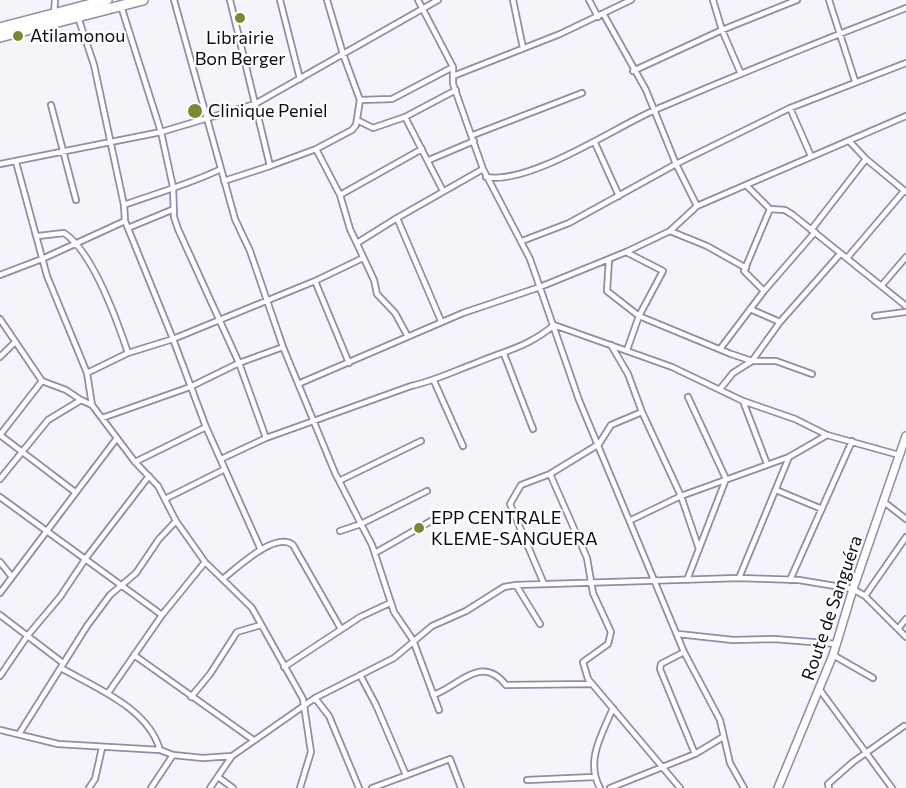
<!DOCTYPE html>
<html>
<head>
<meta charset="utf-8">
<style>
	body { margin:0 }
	canvas { display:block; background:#f4f4fa }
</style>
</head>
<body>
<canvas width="906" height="788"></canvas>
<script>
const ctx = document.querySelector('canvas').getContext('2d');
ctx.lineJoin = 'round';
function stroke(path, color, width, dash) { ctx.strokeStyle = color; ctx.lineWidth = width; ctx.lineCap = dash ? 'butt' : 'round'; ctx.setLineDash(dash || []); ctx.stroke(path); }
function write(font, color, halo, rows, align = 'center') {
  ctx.font = font + ' Commissioner,sans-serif'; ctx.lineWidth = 4.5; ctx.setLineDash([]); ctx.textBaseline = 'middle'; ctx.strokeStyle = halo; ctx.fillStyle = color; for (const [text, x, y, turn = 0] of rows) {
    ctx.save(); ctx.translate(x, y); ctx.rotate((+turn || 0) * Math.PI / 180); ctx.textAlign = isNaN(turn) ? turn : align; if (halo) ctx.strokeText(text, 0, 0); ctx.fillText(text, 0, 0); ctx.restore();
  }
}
const street = new Path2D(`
	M174 0 235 219 250 251 283 347 335 473 361 524 427 491
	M280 0 300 79
	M327 0 343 54 360 100 392 99 453 67
	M418 0 453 67V84L483 169 530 259 579 400 684 652 720 720 730 763 744 788
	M513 0 523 48
	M589 0 598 17
	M713 0 722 30 741 74
	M829 0 855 81
	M121 6 161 132 173 187 174 217 178 229 239 363 266 438
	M54 14 55 0
	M604 15 646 90 676 164 697 206
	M78 17 94 65 124 205 125 221 173 339 128 353 87 373
	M633 71 722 30 797 0
	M453 76 560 34 631 0
	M51 105 76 200
	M790 108 811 156
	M357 120 373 128 405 117
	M473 135 582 93
	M850 142 866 159 906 192
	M595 143 619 196
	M316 149 352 130 356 125 360 100
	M429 160 474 141
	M16 162 47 276 87 373 92 405 135 462 158 486 176 521 205 562 252 608 303 699 311 752 300 788
	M0 164 161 132 255 104 438 0
	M270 166 316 149 340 195 350 229 374 280 377 294 395 313 407 335
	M486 177C530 185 615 127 657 109 739 74 823 40 906 8
	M224 181 270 166 230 0
	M747 186 770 209 785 210 793 215 906 306
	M442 189 405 117 456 90
	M340 195 422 149
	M124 205C157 193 190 184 221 169
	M128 228 174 209
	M811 230 866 159
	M670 231 707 246 746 268
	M38 236 64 233C93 252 117 320 128 353
	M522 241 569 223 676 164 790 108 906 63
	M357 243 397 218
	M626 252 663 271 639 316 627 350
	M847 258 904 191
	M609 259 607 291 639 316 731 354 752 361H776L812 374
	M0 275 42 259 125 221
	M315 281 363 258
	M882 285 906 257
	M764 291 744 271 770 209
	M750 309 780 322
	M875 316 906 312
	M0 319 42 381 0 435
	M441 321 397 218 483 169
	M720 349 764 291 815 232
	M504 354 533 429
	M0 357 14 343
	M42 381 66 390 81 400
	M434 381 463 446
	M298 384 463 313 540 287 626 252 670 231 697 206 906 116
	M720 389 733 373 752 361 780 322 840 254
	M743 401 767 464
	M642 412 681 496 699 549
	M102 418 190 387 239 363 283 347
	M0 435 75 492
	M221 459 266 438 411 386C434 381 454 371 476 363 507 350 528 347 554 325L672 367 743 401 795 419 827 435 899 455
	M135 462 206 427
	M550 474 587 558 593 593 611 632 608 644 583 662 588 679 680 788
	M0 479 48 420 81 400 92 405
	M341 480 421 441
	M776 490 822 509
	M0 497 162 615
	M165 499 225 469
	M884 502 906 519
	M631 520 681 496 789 457 827 435
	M340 531 361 524 372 545 394 612 413 640 439 710
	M261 550 206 427 173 339 315 281 349 363
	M375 553 445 513
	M0 562 12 577
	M224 578C239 566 276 531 293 545L341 629
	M739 578 789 457
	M687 580 726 479 688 397
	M790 580 852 441
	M544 584 510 504 521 485 550 474 599 444 611 425 642 412 628 374 611 345
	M516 585 540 624
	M0 593 117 438
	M865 596 906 537
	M0 615 63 663
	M898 629 906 619
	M678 634 733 640 774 639 837 644
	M684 652 661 664 660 669 695 754
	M134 655 252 739
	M833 655 873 678
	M284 667 360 617 390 603
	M61 668C96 688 148 708 160 750
	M360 675 376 705 406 775
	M0 676 28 635 60 597 86 558 149 476
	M820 690 892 788
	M108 693 162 615 205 562
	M433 695C458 687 481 653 506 685L591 684
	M191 697 210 674 237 632 261 625
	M315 698 329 716 359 788
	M0 730 58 744 160 750 173 755 203 758 232 756 315 698 394 658 432 626 466 611 504 587 516 585 739 578 799 580 853 589 865 596 906 637
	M19 734 87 626 110 595 136 573 159 539 176 521
	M218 777 233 788
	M527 780 594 777
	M89 788 95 779 102 748
	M151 788 173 755
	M210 788 232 756
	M372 788 450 759 461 788
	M600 788C585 761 602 734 613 708
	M610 788 695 754 723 737
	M829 788 828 784 853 762 904 726`);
const secondary = new Path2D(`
	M778 788 833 655 853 589 906 436`);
const highway = new Path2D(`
	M0 28 107 0
	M0 37 143 0`);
const markers = [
	[240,18,6,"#7d8733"],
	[18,36,6,"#7d8733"],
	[195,111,8,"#7d8733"],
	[419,528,6,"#7d8733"]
];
const poiNames = [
	["Atilamonou",30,36],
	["Librairie",240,38,"center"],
	["Bon Berger",240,59,"center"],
	["Clinique Peniel",208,111],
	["EPP CENTRALE",431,518],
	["KLEME-SANGUERA",431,539]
];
const streetNames = [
	["Route de Sanguéra",832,608,-71]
];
stroke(street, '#8f8da9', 8);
stroke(secondary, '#8f8da9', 10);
stroke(highway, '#8f8da9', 12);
stroke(street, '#fff', 4.5);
stroke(secondary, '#fff', 7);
stroke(highway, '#fff', 9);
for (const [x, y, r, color] of markers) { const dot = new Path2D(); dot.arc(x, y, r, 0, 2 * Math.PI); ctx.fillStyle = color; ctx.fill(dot); stroke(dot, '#fff', 2); }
write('18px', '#0d0c16', '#fff', poiNames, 'left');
write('18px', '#0d0c16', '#fff', streetNames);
</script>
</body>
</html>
